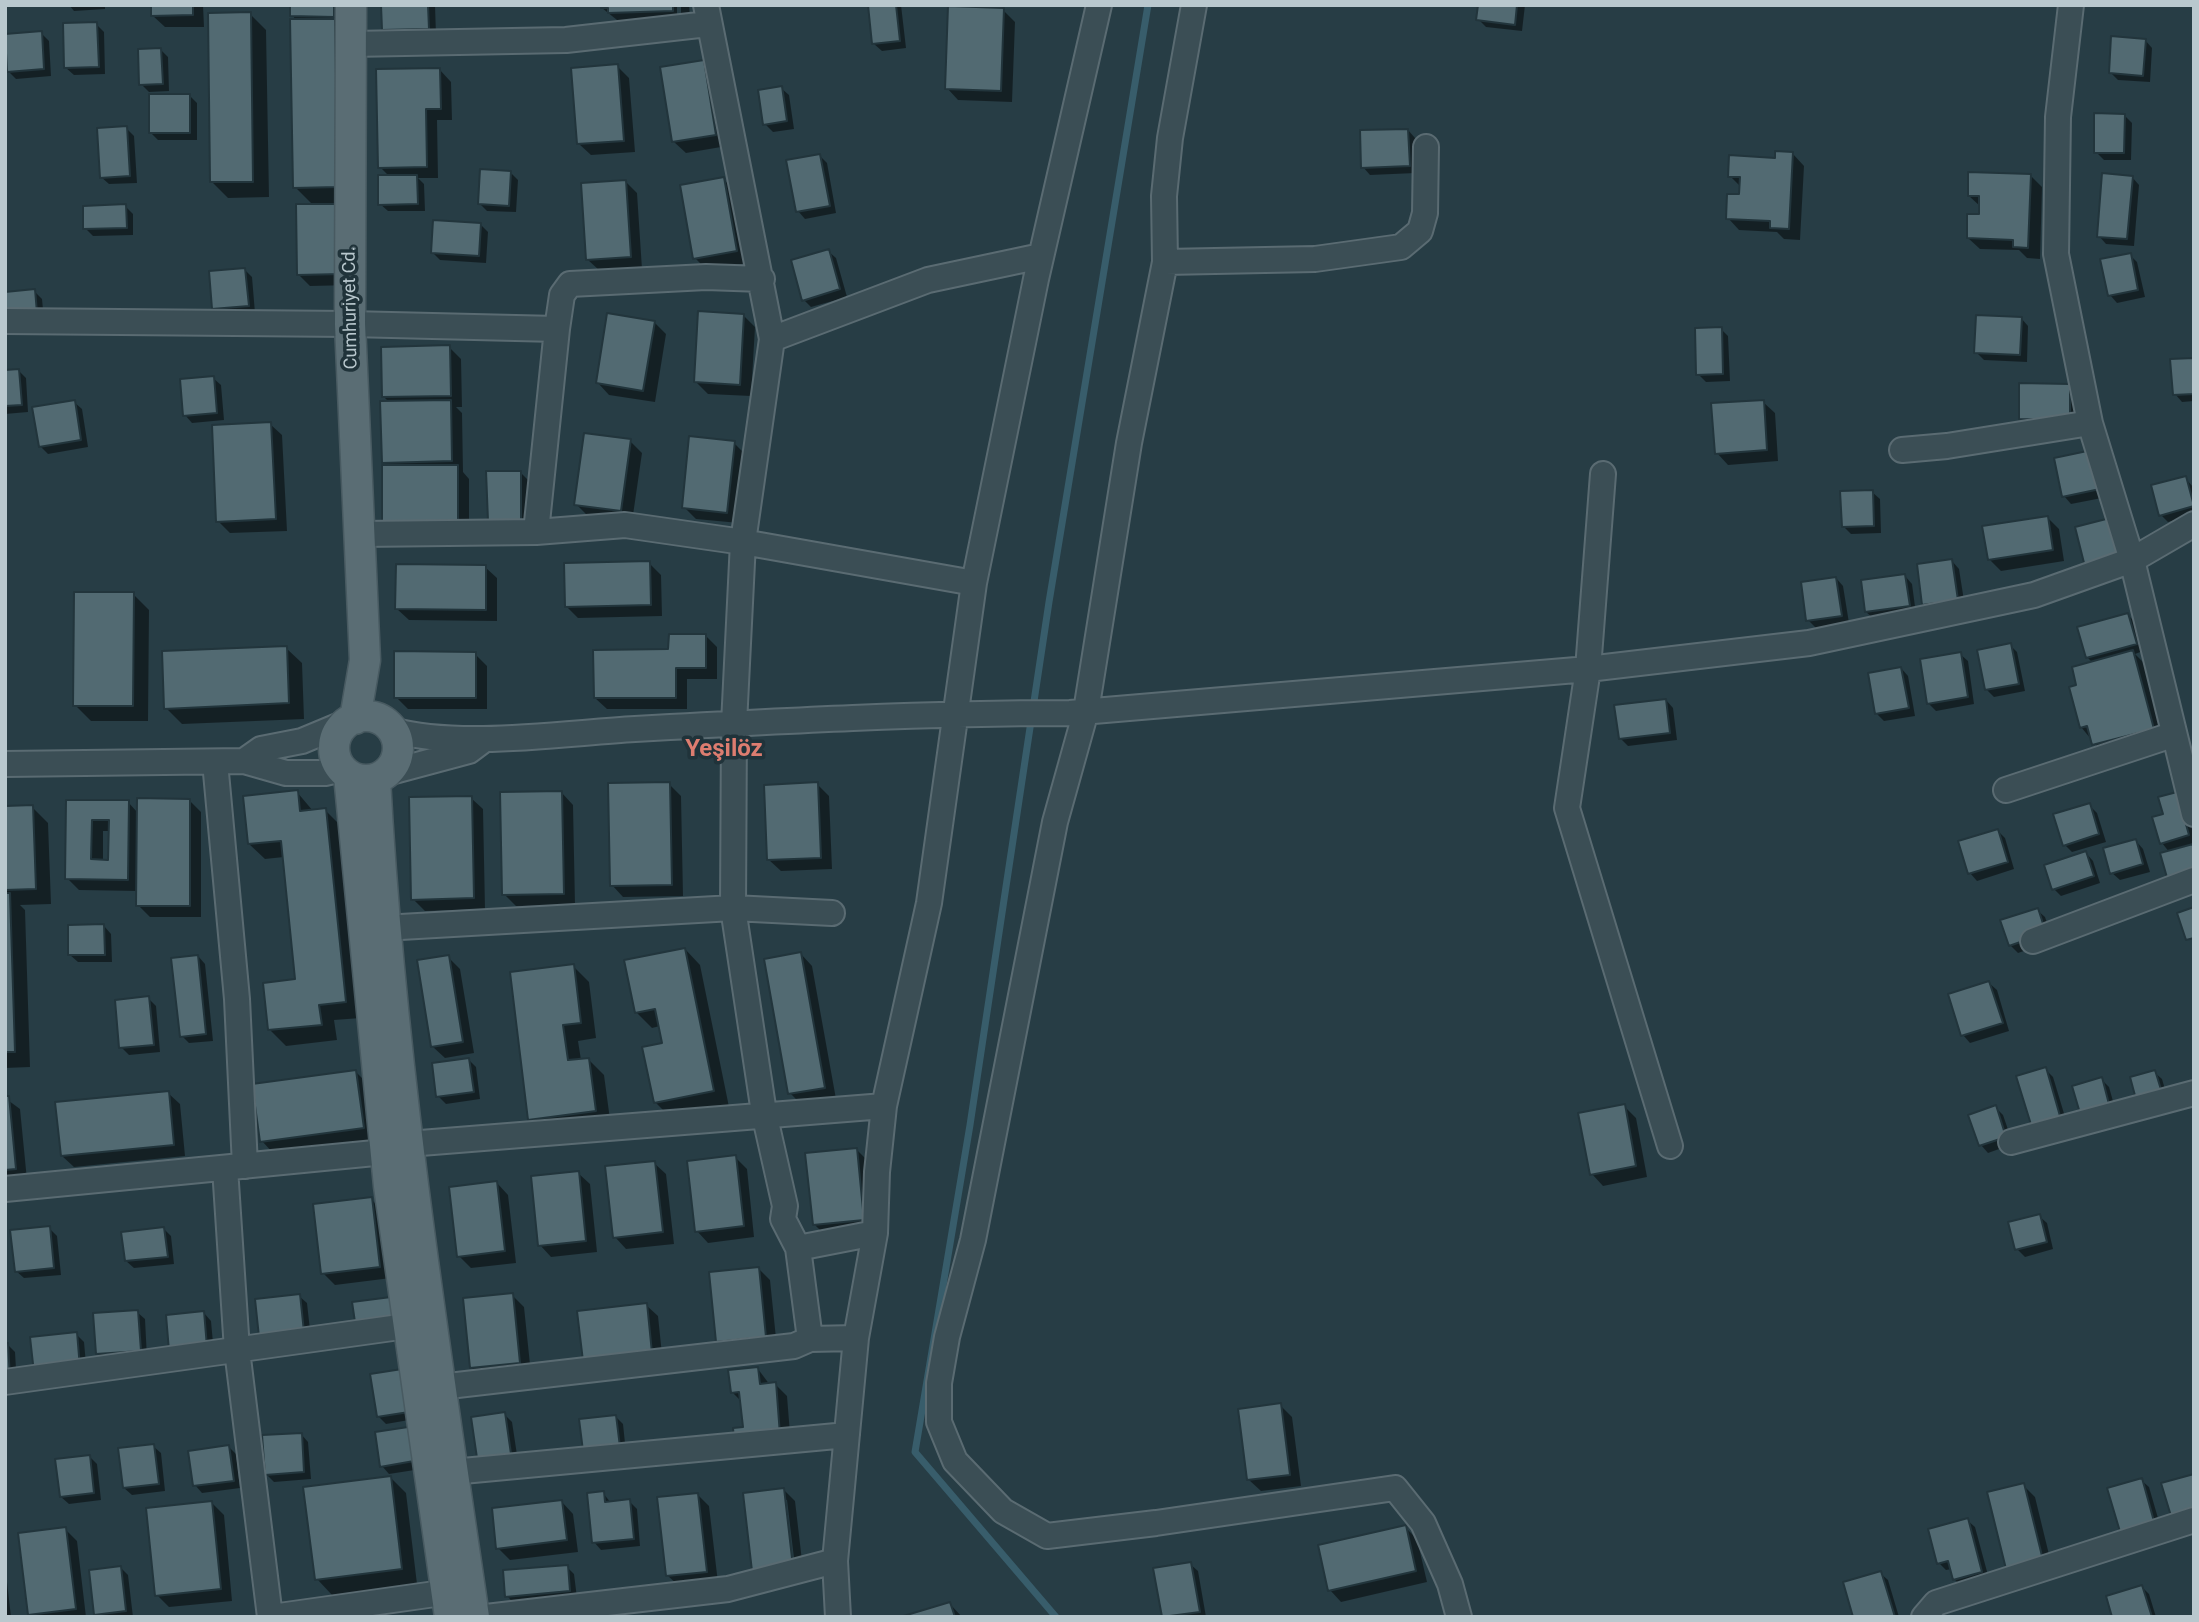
<!DOCTYPE html>
<html>
<head>
<meta charset="utf-8">
<style>
	body { margin:0 }
	#map { position:relative; width:2199px; height:1622px; overflow:hidden; background:#273d45; font-family:Roboto,sans-serif }
	canvas { display:block }
	.frame { position:absolute; inset:0; border:7px solid #b9c8ce; pointer-events:none }
</style>
</head>
<body>
<div id="map">
<canvas width="2199" height="1622"></canvas>
<div class="frame"></div>
</div>
<script>
const ctx = document.querySelector('canvas').getContext('2d');
ctx.lineJoin = 'round';
function fill(path, color) { ctx.fillStyle = color; ctx.fill(path, 'evenodd'); }
function stroke(path, color, width, dash) { ctx.strokeStyle = color; ctx.lineWidth = width; ctx.lineCap = dash ? 'butt' : 'round'; ctx.setLineDash(dash || []); ctx.stroke(path); }
function write(font, color, halo, rows, align = 'center') {
  ctx.font = font + ' Roboto,sans-serif'; ctx.lineWidth = 7; ctx.setLineDash([]); ctx.textBaseline = 'middle'; ctx.strokeStyle = halo; ctx.fillStyle = color; for (const [text, x, y, turn = 0] of rows) {
    ctx.save(); ctx.translate(x, y); ctx.rotate((+turn || 0) * Math.PI / 180); ctx.textAlign = isNaN(turn) ? turn : align; if (halo) ctx.strokeText(text, 0, 0); ctx.fillText(text, 0, 0); ctx.restore();
  }
}
const shadow = new Path2D(`
	M69 5H105V9L74 11Z
	M153 5H203L204 27H165L153 16Z
	M292 5H341L353 285 310 286 298 274 314 206 295 187 297 21 292 15Z
	M383 5H435L436 35 391 37 384 29Z
	M677 5V15H681V5H689L690 17 622 24 602 8Z
	M870 5H901L906 48 882 51 874 44Z
	M1480 5H1525L1522 31 1486 27 1478 19Z
	M1003 10 1015 22 1012 102 958 100 947 88Z
	M250 14 266 30 269 197 228 198 212 182Z
	M96 24 104 32 105 74 74 75 66 68Z
	M41 33 49 41 51 76 16 79 8 71Z
	M2145 40 2152 48 2150 82 2118 80 2111 73Z
	M161 50 168 57 169 91 149 92 141 84Z
	M703 62 715 74 727 146 686 153 674 142Z
	M617 66 629 78 635 152 591 155 579 144Z
	M440 70 451 82 452 120H437L438 178H418L424 184 425 211H388L380 204 390 177 380 167Z
	M781 88 789 95 794 129 773 132 765 124Z
	M190 96 197 103V140H158L151 133Z
	M2124 115 2132 123 2131 160H2104L2096 152Z
	M126 128 134 136 137 183 109 184 101 177Z
	M1408 130 1415 138 1416 173 1370 175 1363 167Z
	M1793 154 1804 166 1800 240 1784 239 1777 232 1739 230 1728 218 1740 196 1741 187 1730 176Z
	M819 155 827 163 836 213 805 219 798 211Z
	M511 173 518 180 516 212 487 211 479 203Z
	M2030 175 2042 187 2040 259 2027 258 2019 250 1980 249 1968 238 1980 216 1981 207 1969 196Z
	M2132 177 2139 185 2134 246 2106 244 2099 236Z
	M723 179 735 190 748 263 707 270 695 258Z
	M626 182 637 193 642 269 600 271 588 260Z
	M125 206 133 214V235L93 236 85 228Z
	M480 224 488 232 486 263 440 260 432 252Z
	M828 251 836 258 847 297 811 307 804 300Z
	M2130 255 2137 262 2145 297 2117 303 2110 295Z
	M245 270 252 277 255 313 221 316 213 308Z
	M34 291 42 299 44 320 5 324Z
	M743 315 755 327 751 396 708 394 696 382Z
	M2021 318 2028 326 2027 362 1984 360 1976 352Z
	M654 322 666 334 655 402 609 395 598 383Z
	M1721 329 1728 336 1730 381 1706 382 1698 374Z
	M449 347 461 359 462 407H456L462 413 463 472 469 479V535L383 462 390 403 384 397Z
	M2194 359V401L2182 402 2175 394Z
	M19 371 26 378 28 412 5 414V372Z
	M213 378 221 385 224 420 192 423 185 415Z
	M2069 385 2077 393V426H2028L2021 419Z
	M74 402 82 409 88 447 48 454 40 446Z
	M1763 402 1775 413 1778 461 1728 465 1717 453Z
	M270 424 282 435 287 531 230 533 218 521Z
	M630 441 642 453 632 522 588 516 576 504Z
	M734 443 746 455 739 523 696 519 684 507Z
	M2092 452 2107 497 2071 504 2064 496Z
	M520 472 528 480V528H497Z
	M2185 478 2194 488V515L2168 522 2161 515Z
	M1872 492 1880 499 1881 533 1851 534 1843 526Z
	M2048 518 2059 529 2064 561 2001 571 1989 559Z
	M1952 561 1959 569 1965 607 1932 612 1924 605Z
	M649 563 661 575 662 616 578 618 566 606Z
	M485 567 497 578V621L409 620 397 609Z
	M1905 576 1912 584 1916 614 1874 619 1866 612Z
	M1836 578 1843 586 1849 623 1816 628 1808 620Z
	M133 594 149 610 148 721H91L75 705Z
	M2128 615 2135 622 2143 651 2135 654 2145 664 2165 740 2105 756 2081 727 2078 686 2093 663 2087 657Z
	M705 635 717 647V679H687V709H607L595 698 670 651Z
	M2010 645 2017 652 2025 691 1994 697 1987 690Z
	M286 648 302 663 304 719 182 724 166 708Z
	M475 654 487 666V709H408L396 697Z
	M1960 654 1968 661 1974 704 1936 711 1928 703Z
	M1901 668 1908 676 1915 716 1884 721 1877 714Z
	M1666 700 1673 708 1677 740 1628 746 1620 738Z
	M669 784 681 796 683 896 623 897 612 885Z
	M817 784 829 796 832 869 781 871 769 860Z
	M297 792 313 811 325 810 341 826 361 1018 334 1020 337 1040 286 1046 270 1030 297 981 284 857 265 859 249 844Z
	M562 793 573 805 575 905 516 906 504 894Z
	M471 798 483 809 485 909 425 911 413 899Z
	M189 800 201 812V917H150L138 905V891L79 890 67 878 68 801 128 802 138 813ZM103 831H110V861H103Z
	M2184 801 2194 836V843L2191 844 2194 847V883L2162 843 2165 815Z
	M2089 805 2097 813 2106 842 2072 852 2065 845Z
	M32 807 48 823 51 904 20 905 25 910 30 1067 5 1068V808Z
	M1998 831 2005 838 2014 869 1977 881 1970 873Z
	M2136 841 2143 849 2150 872 2120 880 2112 873Z
	M2086 853 2093 861 2100 883 2061 896 2054 889Z
	M2037 910 2045 917 2053 941 2018 953 2010 945Z
	M104 926 111 934 112 962H78L70 955Z
	M685 949 700 965 729 1107 671 1118 655 1102 664 1045 660 1026 652 1028 636 1012Z
	M801 954 812 966 836 1099 802 1105 790 1093Z
	M198 956 205 964 213 1041 189 1043 182 1036Z
	M448 957 460 969 474 1053 445 1058 433 1047Z
	M573 966 589 982 596 1038 578 1041 581 1060 588 1059 604 1075 611 1127 545 1135 530 1119Z
	M1989 983 1997 990 2009 1031 1970 1043 1963 1035Z
	M148 998 156 1006 160 1052 129 1055 121 1047Z
	M468 1059 476 1067 480 1099 446 1104 438 1096Z
	M2045 1069 2053 1077 2069 1130 2042 1138Z
	M356 1072 368 1084 375 1139 273 1153 262 1141Z
	M2154 1072 2162 1079 2169 1103 2146 1110Z
	M2101 1079 2109 1087 2118 1119 2091 1127Z
	M168 1093 180 1104 185 1156 74 1167 62 1156Z
	M5 1098 20 1109 27 1180 5 1182Z
	M1624 1106 1636 1118 1647 1177 1603 1186 1592 1174Z
	M1995 1107 2003 1115 2013 1144 1988 1153 1981 1145Z
	M856 1149 868 1161 875 1231 826 1236 814 1224Z
	M735 1157 747 1169 754 1237 708 1243 697 1231Z
	M654 1163 666 1174 674 1244 626 1249 615 1237Z
	M578 1173 590 1184 597 1252 551 1257 540 1245Z
	M497 1183 508 1195 516 1263 471 1268 459 1256Z
	M371 1199 383 1211 391 1278 335 1285 323 1273Z
	M2039 1216 2047 1223 2053 1249 2025 1257 2017 1249Z
	M49 1228 57 1236 61 1275 24 1278 16 1271Z
	M164 1229 171 1236 174 1264 134 1268 126 1261Z
	M759 1269 770 1280 777 1348 729 1353 718 1341Z
	M512 1295 524 1307 531 1374 484 1379 472 1368Z
	M299 1296 307 1303 311 1339 268 1343Z
	M646 1305 658 1316 663 1364 579 1312Z
	M137 1312 145 1319 147 1358 105 1361 98 1354Z
	M204 1313 211 1321 214 1354 178 1357Z
	M76 1334 84 1342 87 1375 43 1380Z
	M7 1344 15 1352 17 1386H5Z
	M758 1369 770 1385 775 1384 787 1396 791 1446 745 1428 742 1402 732 1392Z
	M401 1371 415 1419 386 1424 378 1416Z
	M1280 1405 1292 1417 1301 1486 1261 1491 1249 1480Z
	M504 1414 512 1422 519 1468 488 1472Z
	M615 1416 623 1424 627 1462 593 1466Z
	M408 1428 415 1436 421 1469 389 1474 382 1466Z
	M301 1434 308 1442 311 1479 274 1482 266 1474Z
	M153 1446 161 1453 165 1491 132 1495 124 1488Z
	M229 1447 236 1454 240 1488 202 1493 195 1485Z
	M89 1456 97 1464 101 1500 69 1504 61 1497Z
	M390 1477 406 1493 417 1584 332 1595 317 1579Z
	M2141 1480 2149 1487 2162 1532 2123 1534Z
	M2023 1485 2035 1497 2053 1571 2019 1580Z
	M783 1489 795 1501 804 1578 765 1582ZM783 1500H787L796 1575H792Z
	M603 1493 611 1503 629 1501 637 1509 640 1546 601 1550 594 1542Z
	M698 1495 709 1506 718 1583 680 1587 668 1576Z
	M562 1502 573 1514 578 1552 510 1560 498 1548Z
	M212 1503 224 1515 232 1601 169 1607 157 1595Z
	M1967 1520 1975 1527 1989 1579 1962 1587 1954 1579 1952 1569 1946 1570 1939 1563Z
	M1405 1527 1417 1539 1427 1582 1341 1602 1330 1590Z
	M65 1529 77 1541 86 1617H32L29 1614Z
	M1190 1564 1198 1571 1206 1617H1164Z
	M120 1567 128 1575 133 1617H98L96 1614Z
	M567 1567 574 1574 577 1598 514 1603 507 1596Z
	M1880 1573 1888 1580 1899 1617H1855Z
	M5 1581 7 1582 11 1617H5Z
	M2142 1587 2149 1594 2156 1617H2114Z
	M950 1604 962 1617H906Z`);
const stream = new Path2D(`
	M1056 1617 915 1452 970 1125 1049 602 1148 5`);
const building = new Path2D(`
	M151 5H193V15L151 16Z
	M290 5H334V17L290 16Z
	M381 5H428L429 29 382 30Z
	M601 5H679V6H673V11L608 13V8H601Z
	M868 5H896L900 41 872 44Z
	M1478 5H1517L1515 25 1476 20Z
	M948 6 1004 8 1001 91 945 89Z
	M251 12 253 182H210L208 13Z
	M290 19H335L338 187 293 188Z
	M97 22 99 67 64 68 63 23Z
	M42 31 44 69 7 72 5 34Z
	M2111 36 2146 39 2143 76 2109 73Z
	M161 48 163 84 139 85 138 49Z
	M704 60 716 135 672 142 660 67Z
	M618 64 624 141 577 144 571 68Z
	M440 68 441 109H426L427 167 378 168 376 69Z
	M782 86 787 121 763 125 758 90Z
	M149 94H190V133H149Z
	M2094 113 2125 114 2124 153H2094Z
	M127 126 130 176 100 178 97 128Z
	M1408 129 1410 166 1361 168 1360 130Z
	M1775 151 1793 152 1789 229 1770 228V221L1726 219 1727 194H1739L1740 177H1728L1729 155 1775 158Z
	M820 154 830 206 796 212 786 160Z
	M480 169 511 171 509 206 478 204Z
	M1968 172 2031 174 2028 248 2013 247V240L1967 238V214H1979V196H1968Z
	M2102 173 2133 176 2127 239 2097 237Z
	M378 175H417L418 204 378 205Z
	M724 177 737 251 693 259 680 185Z
	M626 180 631 257 586 260 581 183Z
	M126 204 127 228 83 229V206Z
	M296 204H341L342 274 297 275Z
	M433 220 481 223 479 256 431 253Z
	M829 249 840 289 802 301 791 260Z
	M2131 253 2138 290 2108 296 2100 259Z
	M245 268 249 306 212 309 209 271Z
	M35 289 37 313 5 316V292Z
	M698 311 744 314 740 385 694 382Z
	M607 313 655 321 643 391 596 383Z
	M1976 315 2022 317 2020 355 1974 353Z
	M1722 327 1723 374 1696 375 1695 328Z
	M450 345 451 396 382 397 381 347Z
	M2194 358V394L2173 395 2170 359Z
	M19 369 22 405 5 406V370Z
	M214 376 217 413 183 416 180 379Z
	M2019 383 2070 384V420L2019 419Z
	M75 400 81 440 39 447 32 407Z
	M451 400 452 461 382 463 380 401Z
	M1764 400 1767 450 1715 454 1711 403Z
	M271 422 276 519 216 522 212 425Z
	M584 433 631 439 621 511 574 505Z
	M689 436 735 441 727 513 682 508Z
	M2092 450 2100 489 2062 497 2054 458Z
	M382 465H458V524L382 523Z
	M486 471H521V521H488Z
	M2186 476 2194 506 2159 516 2151 485Z
	M1873 490 1874 526 1842 527 1840 491Z
	M2048 516 2053 550 1988 560 1982 526Z
	M2114 517 2124 558 2085 567 2075 527Z
	M1952 559 1958 600 1922 605 1917 564Z
	M650 561 651 605 565 607 564 563Z
	M396 564 486 565V610L395 609Z
	M1905 574 1910 606 1865 612 1861 580Z
	M1836 577 1842 616 1806 621 1801 582Z
	M74 592H134L133 706H73Z
	M2128 613 2137 644 2086 658 2077 627Z
	M669 634H706V668H676V698H594L593 650 668 649Z
	M2011 643 2019 684 1985 690 1977 650Z
	M287 646 289 703 164 709 162 651Z
	M2133 650 2154 729 2092 745 2087 726 2080 728 2069 687 2076 685 2072 667Z
	M394 651 476 652V698H394Z
	M1961 652 1968 697 1927 704 1920 659Z
	M1901 667 1909 708 1875 714 1868 673Z
	M1666 699 1670 733 1619 739 1614 705Z
	M670 782 672 885 610 886 608 783Z
	M818 782 821 858 767 860 764 785Z
	M298 790 300 811 326 808 346 1002 319 1005 322 1025 268 1030 263 983 295 979 281 841 248 844 243 796Z
	M562 791 564 894 502 895 500 792Z
	M2177 792 2189 835 2160 844 2152 817 2163 814 2158 797Z
	M472 796 474 898 411 900 409 797Z
	M137 798 190 799V906H136Z
	M66 800H129L128 880 65 879ZM92 820H109L108 860 91 859Z
	M2090 803 2099 834 2063 846 2053 814Z
	M33 805 36 889 5 890V806Z
	M1998 829 2008 862 1968 874 1958 841Z
	M2136 839 2143 864 2110 874 2103 848Z
	M2193 844 2194 874 2168 881 2160 853Z
	M2086 851 2094 876 2052 890 2044 865Z
	M5 893H10L15 1052H5Z
	M2194 907V938L2186 940 2177 913Z
	M2038 908 2046 933 2009 946 2000 920Z
	M104 924 105 955H68V925Z
	M685 948 714 1091 654 1103 642 1047 662 1043 655 1009 635 1013 624 960Z
	M801 952 825 1088 788 1094 764 959Z
	M198 955 206 1034 180 1037 171 958Z
	M449 955 463 1042 431 1047 417 960Z
	M574 964 581 1023 563 1025 568 1060 589 1058 596 1111 528 1120 510 972Z
	M1989 981 2003 1023 1961 1036 1948 994Z
	M149 996 154 1045 119 1048 115 1000Z
	M469 1058 474 1092 436 1097 432 1063Z
	M2046 1067 2062 1123 2033 1131 2016 1076Z
	M356 1070 364 1128 260 1142 252 1084Z
	M2155 1070 2163 1096 2137 1103 2130 1077Z
	M2102 1077 2111 1112 2082 1120 2072 1086Z
	M169 1091 174 1145 61 1156 55 1102Z
	M5 1096H9L16 1169 5 1170Z
	M1625 1104 1636 1166 1590 1175 1578 1113Z
	M1996 1105 2006 1137 1979 1146 1968 1115Z
	M857 1148 864 1220 813 1225 805 1153Z
	M736 1155 744 1226 695 1232 687 1161Z
	M655 1161 663 1232 613 1238 605 1166Z
	M579 1171 586 1241 538 1246 531 1176Z
	M497 1181 505 1251 457 1257 449 1187Z
	M372 1197 380 1267 321 1274 313 1204Z
	M2040 1214 2047 1242 2015 1250 2008 1222Z
	M50 1226 54 1268 15 1272 10 1230Z
	M164 1227 168 1257 125 1261 121 1232Z
	M759 1267 766 1337 716 1342 709 1272Z
	M513 1293 520 1363 470 1368 463 1298Z
	M300 1294 304 1332 259 1337 255 1299Z
	M391 1297 394 1323 356 1329 352 1302Z
	M647 1303 652 1353 583 1361 577 1311Z
	M138 1310 141 1351 96 1354 93 1313Z
	M204 1311 207 1347 169 1351 166 1315Z
	M77 1332 80 1368 34 1373 30 1337Z
	M5 1343H8L10 1379H5Z
	M758 1367 760 1384 776 1382 780 1435 734 1439 733 1428 743 1427 739 1392 731 1393 728 1370Z
	M402 1369 409 1412 377 1417 370 1374Z
	M1281 1403 1290 1475 1247 1480 1238 1409Z
	M505 1412 512 1461 478 1465 471 1417Z
	M616 1415 621 1455 584 1459 579 1419Z
	M408 1427 414 1461 380 1467 375 1432Z
	M302 1433 304 1472 265 1475 262 1435Z
	M154 1444 159 1484 123 1488 118 1448Z
	M229 1445 234 1481 193 1486 188 1451Z
	M90 1455 94 1493 60 1497 55 1459Z
	M2194 1474V1510L2171 1516 2161 1483Z
	M391 1476 402 1569 315 1580 303 1487Z
	M2142 1478 2155 1525 2121 1535 2107 1488Z
	M2024 1483 2043 1560 2006 1569 1987 1492Z
	M784 1488 793 1567 752 1571 743 1493Z
	M604 1491 605 1502 630 1499 634 1539 592 1543 587 1493Z
	M698 1493 707 1572 666 1576 657 1497Z
	M562 1500 567 1540 496 1549 492 1508Z
	M212 1501 221 1589 155 1596 146 1508Z
	M1968 1518 1982 1572 1953 1580 1948 1561 1937 1564 1928 1529Z
	M1406 1525 1416 1571 1328 1591 1318 1545Z
	M66 1527 76 1609 28 1615 18 1533Z
	M1191 1562 1200 1612 1162 1617 1153 1568Z
	M568 1565 570 1591 505 1597 503 1570Z
	M121 1566 126 1611 94 1615 89 1570Z
	M1881 1571 1895 1617H1853L1843 1582Z
	M2142 1585 2152 1617H2112L2106 1596Z
	M950 1602 955 1617H900Z`);
const minor = new Path2D(`
	M706 5 772 339 743 542 734 724 733 908 764 1113 785 1206 783 1219 798 1248 810 1339
	M2071 5 2058 117 2056 254 2090 423 2132 560 2194 814
	M351 44 566 40 708 24
	M1426 147 1425 213 1420 231 1401 247 1315 259 1165 262 1129 443 1086 711 1055 822 973 1240 947 1337 939 1383V1422L955 1461 1003 1511 1047 1536 1156 1523 1395 1488 1423 1523 1450 1584 1459 1617
	M1165 262 1164 196 1170 138 1194 5
	M5 321 350 324 557 329
	M772 339 928 280 1041 256
	M1902 450 1947 446 2090 423
	M1603 474 1588 669 1567 808 1670 1146
	M536 532 557 329 562 295 570 284 706 277 762 279
	M360 534 536 532 625 525 743 542 974 583
	M392 730C459 749 564 733 635 729 780 721 926 713 1070 713L1588 669 1809 643 2034 595 2132 560 2194 524
	M244 761 261 749 302 741 350 721
	M215 762 237 999 245 1166
	M5 764 244 761 286 773H325L342 769
	M387 773 469 751 481 742
	M2006 790 2172 735
	M383 928 733 908 832 913
	M2033 941 2194 880
	M2011 1142 2194 1093
	M408 1144 884 1106
	M225 1168 237 1350 270 1617
	M5 1189 385 1152
	M798 1248 875 1233
	M5 1382 407 1326
	M440 1387 794 1346 810 1339 856 1338
	M452 1472 847 1435
	M272 1617 435 1594 464 1586
	M486 1617 728 1589 835 1561
	M838 1617 835 1561 856 1338 875 1233 877 1172 884 1106 929 903 974 583 1036 279 1099 5
	M1924 1617 1936 1603 2194 1520`);
const major = new Path2D(`
	M351 5 350 324 365 660 355 719
	M334 748a32 32 0 1 1 64 0a32 32 0 1 1-64 0Z
	M349 775 389 1186 450 1617
	M375 779C390 1060 433 1338 474 1617`);
const streetNames = [
	["Cumhuriyet Cd.",351,308,-91]
];
const districtNames = [
	["Yeşilöz",724,750]
];
fill(shadow, '#0007');
stroke(stream, '#385d6b', 7);
fill(building, '#526a72');
stroke(building, '#22353c', 2);
stroke(minor, '#5a6b72', 28);
stroke(major, '#485a61', 33);
stroke(minor, '#3b4e55', 24);
stroke(major, '#5a6d74', 30);
write('18px', '#b9c8ce', '#20333a', streetNames);
write('bold 24px', '#dd7d70', '#20333a', districtNames);
</script>
</body>
</html>
